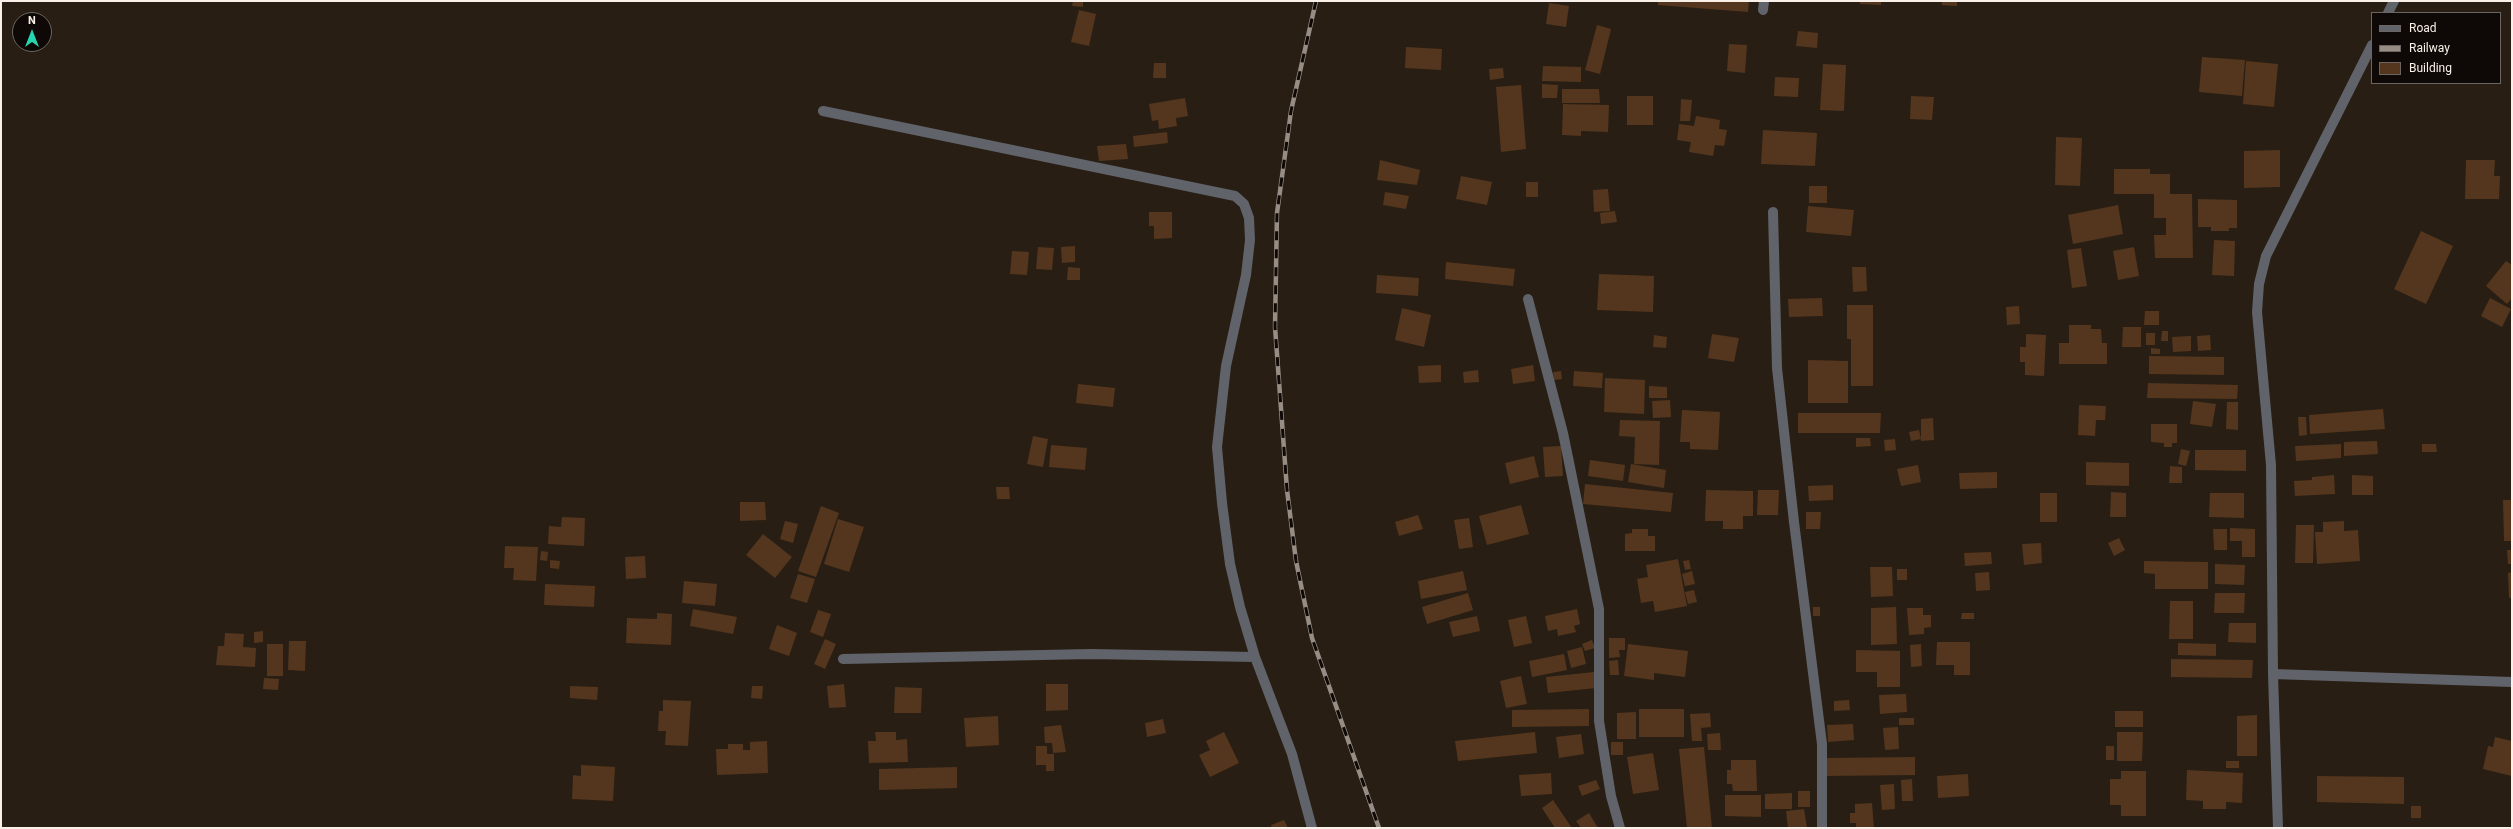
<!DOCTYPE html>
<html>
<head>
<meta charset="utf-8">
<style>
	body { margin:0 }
	#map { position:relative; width:2513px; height:829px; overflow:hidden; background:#291e14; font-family:Roboto,sans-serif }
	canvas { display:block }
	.frame { position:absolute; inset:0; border:2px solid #f8f0e9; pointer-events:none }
	.legend { position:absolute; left:2371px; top:12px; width:130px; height:72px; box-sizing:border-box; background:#0e0906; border:1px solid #6c6561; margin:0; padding:5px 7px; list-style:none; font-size:12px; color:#f8f0e9 }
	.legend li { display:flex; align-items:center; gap:8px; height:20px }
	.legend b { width:20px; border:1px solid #6c6561 }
	.north { position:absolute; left:12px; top:12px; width:40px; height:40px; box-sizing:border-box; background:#0e0906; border:1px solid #6c6561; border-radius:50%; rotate:0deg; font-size:11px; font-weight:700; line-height:16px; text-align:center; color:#f8f0e9 }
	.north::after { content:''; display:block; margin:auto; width:14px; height:18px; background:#25d5ae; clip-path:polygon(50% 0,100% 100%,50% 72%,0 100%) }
</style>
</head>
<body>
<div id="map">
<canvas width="2513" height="829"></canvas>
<div class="frame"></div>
<ul class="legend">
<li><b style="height:5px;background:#60636a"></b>Road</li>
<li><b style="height:5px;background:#978d85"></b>Railway</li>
<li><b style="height:11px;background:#53361d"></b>Building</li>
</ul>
<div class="north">N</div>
</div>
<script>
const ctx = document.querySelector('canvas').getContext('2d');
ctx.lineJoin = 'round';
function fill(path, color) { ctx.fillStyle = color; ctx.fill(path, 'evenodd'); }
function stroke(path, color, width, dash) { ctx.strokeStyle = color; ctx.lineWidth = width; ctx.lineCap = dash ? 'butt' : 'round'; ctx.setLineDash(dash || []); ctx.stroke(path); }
const building = new Path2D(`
	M1073 1H1083V7L1072 6Z
	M1658 1H1749L1748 12 1658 5Z
	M1860 1H1881V5L1860 4Z
	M1942 1H1957V6L1942 5Z
	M1549 3 1569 6 1566 27 1546 24Z
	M1079 10 1096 14 1089 46 1071 42Z
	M1597 25 1611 29 1600 74 1585 70Z
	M1798 31 1818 33 1817 48 1796 46Z
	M1729 44 1747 45 1745 73 1727 71Z
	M1406 47 1442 49 1441 70 1405 68Z
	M2202 57 2245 60 2242 96 2199 92Z
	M2246 61 2278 64 2274 107 2243 104Z
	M1154 63H1166V78H1153Z
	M1823 64 1846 65 1844 111 1820 110Z
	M1543 66 1581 67V82L1542 81Z
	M1503 68 1504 78 1490 80 1489 69Z
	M1775 77 1799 78 1798 97 1774 96Z
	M1542 84 1558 85 1557 98H1542Z
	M1521 85 1526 149 1501 152 1496 87Z
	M1562 89H1599L1600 103H1562Z
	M1627 96H1653V125H1627Z
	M1911 96 1934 97 1932 120 1910 119Z
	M1185 98 1188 116 1176 118 1177 126 1159 129 1158 120 1152 121 1149 104Z
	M1681 99 1692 100 1690 121H1680Z
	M1563 104 1609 105 1608 132 1581 131V136L1562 135Z
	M1696 116 1720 120 1719 129 1727 130 1724 146 1715 145 1713 156 1689 152 1691 142 1677 140 1679 124 1694 126Z
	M1763 130 1817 133 1815 166 1761 164Z
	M1167 132 1168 143 1134 147 1133 136Z
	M2056 137 2082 138 2080 186 2055 185Z
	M1126 144 1128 159 1099 161 1097 146Z
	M2280 150V187L2244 188V151Z
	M1380 160 1420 170 1417 185 1377 180Z
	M2466 160H2495L2494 176H2500L2499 199H2465Z
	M2114 169H2150V174H2170V194H2192L2193 258H2155L2154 235H2166V218H2154V194H2114Z
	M1461 176 1492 182 1487 205 1456 199Z
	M1526 182H1538V197H1526Z
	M1809 186H1827V203H1809Z
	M1608 189 1610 211 1594 212 1593 190Z
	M1385 192 1409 196 1406 209 1383 205Z
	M2198 199 2237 200V228H2229V231H2211V227H2198Z
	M2118 205 2123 234 2073 244 2068 215Z
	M1808 206 1854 210 1851 236 1806 232Z
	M1615 211 1617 222 1601 224 1600 213Z
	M1149 212H1172V238L1154 239V226H1149Z
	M2421 231 2453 246 2426 304 2394 289Z
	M2214 240 2235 241 2234 276 2212 275Z
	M1075 246V262L1062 263 1061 247Z
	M1038 247 1054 248 1052 270 1036 269Z
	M2134 247 2139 276 2118 280 2113 251Z
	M2081 248 2087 286 2072 288 2067 250Z
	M1012 251 1029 252 1027 275 1010 274Z
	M2506 261 2512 265V298L2507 304 2486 286Z
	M1446 262 1515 269 1513 286 1445 279Z
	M1068 267 1080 268V280H1067Z
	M1852 267H1866L1867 291 1853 292Z
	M1599 274 1654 276 1653 312 1597 310Z
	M1377 275 1419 278 1418 296 1376 293Z
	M1822 298 1823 316 1789 317 1788 299Z
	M2490 298 2511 309 2502 327 2481 316Z
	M1847 305H1873V386H1851V339H1847Z
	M2019 306 2020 324 2007 325 2006 307Z
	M1402 308 1431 315 1424 347 1395 340Z
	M2145 311H2159V325H2144Z
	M2069 325H2091V329H2101L2102 343H2107V364H2059V343H2069Z
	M2123 327H2141V347H2122Z
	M2162 331H2168V341H2161Z
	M2146 333H2155V345H2146Z
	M1712 334 1739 338 1734 362 1708 358Z
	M2026 334 2046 335 2044 376 2025 375V362H2020V347H2026Z
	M1654 335 1667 337 1666 348 1653 347Z
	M2210 335 2211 350 2198 351 2197 336Z
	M2191 336V351L2173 352 2172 337Z
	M2151 348 2160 349V354H2151Z
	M2149 356 2224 357V375L2149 374Z
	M1808 360 1848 361V403H1808Z
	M1441 365V382L1419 383 1418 366Z
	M1533 365 1535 381 1513 384 1511 369Z
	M1478 370 1479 382 1464 383 1463 372Z
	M1561 371 1562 379 1554 380 1553 372Z
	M1574 371 1603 373 1602 388 1573 386Z
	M1605 378 1645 380 1644 414 1604 412Z
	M2148 383 2238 385 2237 399 2147 398Z
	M1078 384 1115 388 1113 407 1076 403Z
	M1649 386 1667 387V398H1649Z
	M1670 400 1671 417 1653 418 1652 401Z
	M2193 401 2216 404 2212 427 2190 424Z
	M2227 402H2238V430L2226 429Z
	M2079 405 2106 406 2105 420H2096L2095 436 2078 435Z
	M2383 409 2385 429 2310 434 2309 415Z
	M1682 410 1720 412 1718 450 1690 449V442H1680Z
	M1798 413H1881L1880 433H1798Z
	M2298 417H2306L2307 435 2299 436Z
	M1933 418 1934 440 1921 441V419Z
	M1620 420 1660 421 1659 465 1634 464 1635 437 1619 436Z
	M2151 424H2177V443H2172V447H2164V443L2151 442Z
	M1919 430 1921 439 1911 441 1909 432Z
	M1033 436 1048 439 1043 467 1027 464Z
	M1856 438H1870L1871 446 1856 447Z
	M1895 439 1896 450 1885 451 1884 440Z
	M2377 441 2378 454 2344 456V442Z
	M2341 444V458L2296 461 2295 446Z
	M2422 444H2436L2437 452H2422Z
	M1051 445 1087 448 1085 470 1049 467Z
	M1561 446 1563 476 1545 477 1543 447Z
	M2181 449 2190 451 2186 466 2178 464Z
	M2195 450H2246V471L2195 470Z
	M1534 456 1539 477 1510 484 1505 463Z
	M1590 460 1625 465 1623 481 1588 476Z
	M2086 462 2129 463V486L2086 485Z
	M1631 464 1666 470 1664 488 1628 482Z
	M1918 465 1921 482 1901 486 1897 469Z
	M2170 466 2182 467V483H2169Z
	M1997 472V488L1960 489 1959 473Z
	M2334 475 2335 494 2295 496 2294 481 2312 480V477Z
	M2352 475 2373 476V495H2352Z
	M1585 484 1673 493 1671 512 1583 504Z
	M1833 485V500L1809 501 1808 486Z
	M996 487H1009L1010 499H997Z
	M1706 490 1753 491V516H1743V529H1723V521H1705Z
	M1758 490H1779L1778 515H1757Z
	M2111 492 2126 493V517H2110Z
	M2040 493H2057V522H2040Z
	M2210 493H2244V518L2209 517Z
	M2503 500H2512V541H2504Z
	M740 502H765L766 520 740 521Z
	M1521 505 1529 534 1487 545 1479 516Z
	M821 506 839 513 816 577 798 571Z
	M1806 512H1821L1820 529H1806Z
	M1418 515 1423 529 1399 536 1395 522Z
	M562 517 585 518 584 546 548 544 549 526 561 527Z
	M1469 518 1473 547 1459 549 1454 520Z
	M838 519 864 527 849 572 824 564Z
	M785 521 798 524 793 543 780 539Z
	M2344 521V531L2358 530 2360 561 2317 564 2315 532H2323V522Z
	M2296 525H2314L2313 563H2295Z
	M2230 528 2255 529V557H2242V541H2230Z
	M1632 529H1648V536H1655V551H1625V534L1632 533Z
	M2213 529H2227V550H2214Z
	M763 534 792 557 775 578 746 555Z
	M2119 538 2125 550 2114 556 2108 543Z
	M2041 543 2042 563 2024 565 2022 544Z
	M505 546 538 547 536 581 513 580 514 568H504Z
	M2507 550H2512V564H2508Z
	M541 551 548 552 547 561 540 560Z
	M1991 552 1992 564 1965 566 1964 553Z
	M645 556 646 578 626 579 625 557Z
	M1678 559 1687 606 1655 612 1653 601 1641 603 1637 579 1648 577 1646 565Z
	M550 560 560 561 559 569 550 568Z
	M1689 560 1691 569 1685 570 1683 561Z
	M2144 561 2208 562V589H2155V574L2144 573Z
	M2215 564 2245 565 2244 585 2215 584Z
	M1870 567H1892L1893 596 1871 597Z
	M1897 569H1907V580H1897Z
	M1463 571 1467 590 1421 599 1418 581Z
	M1692 571 1695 584 1685 586 1682 574Z
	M1989 572 1990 590 1976 591 1975 573Z
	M2512 572V598H2509L2508 573Z
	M798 574 815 579 807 603 790 598Z
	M684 581 717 584 715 606 682 603Z
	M545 584 595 586 594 607 544 605Z
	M1694 590 1697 602 1688 604 1685 592Z
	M1468 593 1473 610 1427 624 1422 607Z
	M2215 593H2245L2244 613H2214Z
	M2170 601H2193V639H2169Z
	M1813 607H1820V616H1813Z
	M1896 607 1897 644 1871 645V608Z
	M1907 608H1923V615H1931V627L1924 628V634L1909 635Z
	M693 609 737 617 733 634 690 626Z
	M1577 609 1580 624 1574 626 1576 632 1558 636 1557 629 1548 631 1545 616Z
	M818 610 831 614 823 637 810 632Z
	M657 613 672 614 671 645 626 643 627 618 657 619Z
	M1962 613H1974V619H1961Z
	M1477 616 1480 631 1453 637 1449 622Z
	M1526 616 1532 643 1514 647 1508 620Z
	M2229 623H2256V643L2228 642Z
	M777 625 797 633 789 656 769 649Z
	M263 631V642L254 643V632Z
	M225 633 244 634 243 647 256 648 255 667 216 665 218 646H224Z
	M1609 638H1625V650H1619L1620 657 1609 658Z
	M825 639 836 644 825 669 814 664Z
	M1592 640 1595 648 1585 651 1582 644Z
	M289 641H306L305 671 288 670Z
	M1937 642H1970V675H1954V665H1936Z
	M2178 643 2216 644V656L2178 655Z
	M267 644H283V676H267Z
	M1628 644 1688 651 1685 677 1654 673V680L1624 676Z
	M1921 644 1922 666 1911 667 1910 645Z
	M1582 647 1586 664 1571 668 1567 651Z
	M1856 650 1900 651V687H1877V672H1856Z
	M1564 654 1567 670 1532 677 1529 661Z
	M2171 659 2253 660 2252 678 2171 677Z
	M1618 660 1619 675H1610L1609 661Z
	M1594 672 1596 688 1548 693 1546 677Z
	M1521 676 1527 704 1506 708 1500 681Z
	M264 678 279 679 278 690 263 689Z
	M844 684 846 707 829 708 827 686Z
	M1046 684H1068V710L1046 711Z
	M570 686 598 687 597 700 570 698Z
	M752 686H763L762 699 751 698Z
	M895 687 922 688 921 713H894Z
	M1906 694 1907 712 1880 714 1879 695Z
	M663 700 691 701 688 746 665 745 666 731H658L659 711H663Z
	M1849 700 1850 710 1834 711V701Z
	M1589 709V726L1512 727V710Z
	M1639 709H1684V737H1639Z
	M2115 711H2143V727H2115Z
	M1636 712V739H1617V713Z
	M1710 713 1711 727 1701 728 1702 741H1692L1690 714Z
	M2257 715V756H2237V716Z
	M998 716 999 745 966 747 964 718Z
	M1899 718H1914V725H1899Z
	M1163 719 1166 733 1147 737 1145 723Z
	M1853 724 1854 740 1828 742 1827 725Z
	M1061 725 1066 752 1053 753 1052 743H1045L1044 727Z
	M1898 727 1899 749 1885 750 1883 728Z
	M875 732H896V740L907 739 908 762 869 763 868 741H876Z
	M1224 732 1239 763 1210 777 1199 755 1210 750 1206 741Z
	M1535 732 1537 753 1458 761 1455 741Z
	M2117 732H2143L2142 761H2117Z
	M1720 733 1721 750H1708L1707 734Z
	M1581 734 1584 754 1559 758 1556 737Z
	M2495 737 2512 741V776L2483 769 2488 746 2493 747Z
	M767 741 768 773 717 775 716 749H728V744H743V750H750V742Z
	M1611 742H1623V755H1611Z
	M1036 746H1047V754H1054V771H1046V765H1036Z
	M2106 746H2114V760H2106Z
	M1704 747 1712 828H1687L1679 749Z
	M1653 753 1659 790 1633 794 1627 757Z
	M1915 757V775L1826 776V758Z
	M1731 760H1756L1757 791H1733L1732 784H1727V770H1731Z
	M2226 761H2239V768H2226Z
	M581 765 615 767 613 801 572 799 573 775 581 776Z
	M957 767V788L879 790V769Z
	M2187 770 2243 773 2242 803 2226 802V809H2203V801L2186 800Z
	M2121 771H2146V816H2121V805H2110V779H2121Z
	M1551 773 1552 794 1521 796 1519 775Z
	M1968 774 1969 796 1938 798 1937 776Z
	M2317 776 2404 777V804L2317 802Z
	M1912 779 1913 801H1902L1901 780Z
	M1596 780 1600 789 1582 796 1578 786Z
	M1894 784 1895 809 1882 810 1880 785Z
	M1798 791H1810V807H1798Z
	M1792 793V809H1765V794Z
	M1725 795H1761V817L1725 816Z
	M1553 800 1572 828H1555L1542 808Z
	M1872 803 1874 828H1856V823H1850V813H1855V804Z
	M2411 806H2421V818H2411Z
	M1804 809 1807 828H1788L1786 811Z
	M1589 813 1598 828H1581L1576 821Z
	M1284 820 1288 828H1272L1271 825Z`);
const street = new Path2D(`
	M1763 10 1764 1
	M2388 13 2394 1
	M823 111 1235 196 1244 204 1249 218 1250 240 1246 275 1226 366 1217 447 1222 503 1230 564 1240 607 1255 657 1292 754 1312 828
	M1773 212 1777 368 1794 522 1822 744V828
	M1528 299 1563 433 1599 609V721L1611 796 1620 828
	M843 659 1091 654 1255 657
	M2273 674 2512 682
	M2278 828 2273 674 2271 465 2257 312 2259 284 2266 256 2372 45`);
const rail = new Path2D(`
	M1316 1 1291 111 1277 213 1275 327 1287 490 1296 561 1312 638 1379 828`);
fill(building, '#53361d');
stroke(street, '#60636a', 10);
stroke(rail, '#978d85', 4.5);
stroke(rail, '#0e0906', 3, [9]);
</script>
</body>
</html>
